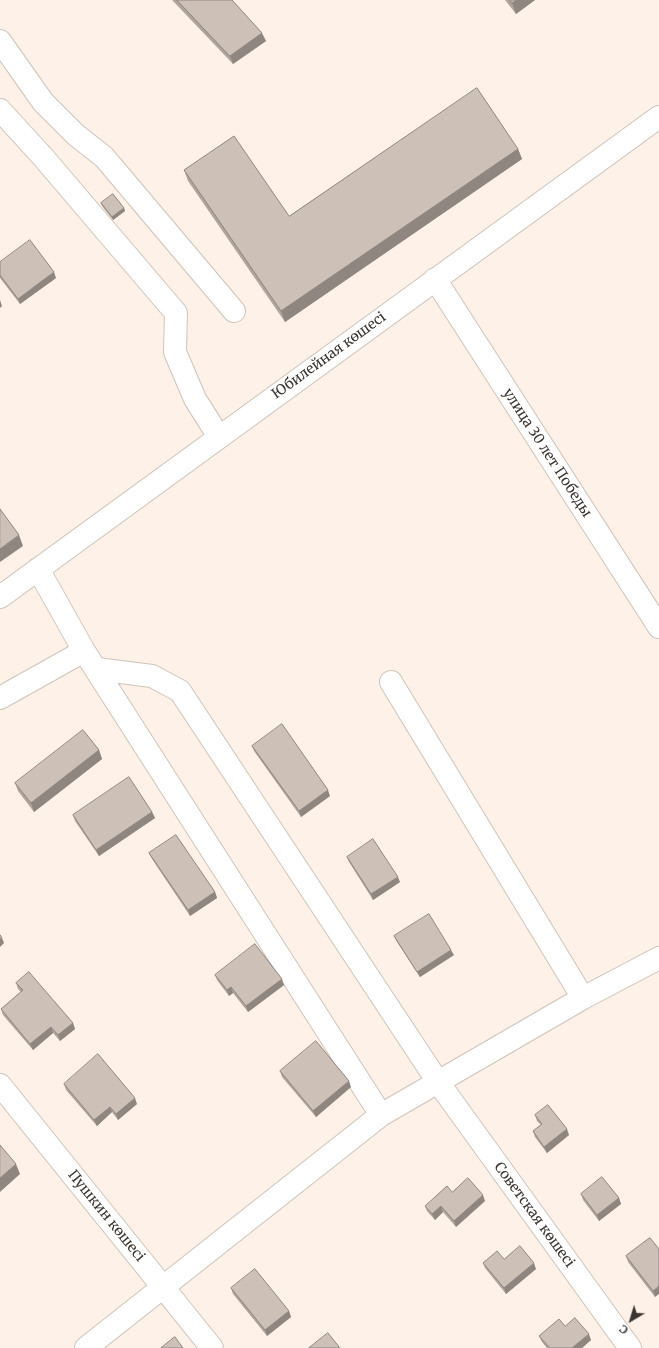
<!DOCTYPE html>
<html>
<head>
<meta charset="utf-8">
<style>
	body { margin:0 }
	#map { position:relative; width:659px; height:1348px; overflow:hidden; background:#fef2e8; font-family:Merriweather,serif }
	canvas { display:block }
	.north { position:absolute; left:611px; top:1300px; width:40px; height:40px; -webkit-text-stroke:3px #fff; paint-order:stroke; rotate:218deg; font-size:11px; font-weight:700; line-height:16px; text-align:center; color:#3a3531 }
	.north::after { content:''; display:block; margin:auto; width:14px; height:18px; background:#3a3531; clip-path:polygon(50% 0,100% 100%,50% 72%,0 100%) }
</style>
</head>
<body>
<div id="map">
<canvas width="659" height="1348"></canvas>
<div class="north">С</div>
</div>
<script>
const ctx = document.querySelector('canvas').getContext('2d');
ctx.lineJoin = 'round';
function stroke(path, color, width, dash) { ctx.strokeStyle = color; ctx.lineWidth = width; ctx.lineCap = dash ? 'butt' : 'round'; ctx.setLineDash(dash || []); ctx.stroke(path); }
function fill(path, color) { ctx.fillStyle = color; ctx.fill(path, 'evenodd'); }
function write(font, color, halo, rows, align = 'center') {
  ctx.font = font + ' Merriweather,serif'; ctx.lineWidth = 3; ctx.setLineDash([]); ctx.textBaseline = 'middle'; ctx.strokeStyle = halo; ctx.fillStyle = color; for (const [text, x, y, turn = 0] of rows) {
    ctx.save(); ctx.translate(x, y); ctx.rotate((+turn || 0) * Math.PI / 180); ctx.textAlign = isNaN(turn) ? turn : align; if (halo) ctx.strokeText(text, 0, 0); ctx.fillText(text, 0, 0); ctx.restore();
  }
}
const minor = new Path2D(`
	M0 41 43 102 76 135 104 157 234 311
	M0 110 43 157 176 313 175 352 195 399 219 437
	M435 279 659 627
	M38 569 84 651 381 1115
	M0 597 659 117
	M97 669 152 676 180 691 438 1082 630 1348
	M391 682 583 998
	M0 698 84 651
	M0 1085 212 1348
	M86 1348 381 1115 583 998 659 958`);
const wall = new Path2D(`
	M172 0H232L266 41 233 64Z
	M505 0H535L516 14Z
	M518 149 522 159 285 322 188 181 184 170 289 216Z
	M101 203 124 208 125 211 113 220 102 206Z
	M0 262 56 278 20 304 0 278Z
	M252 746 330 796 301 817 254 751Z
	M99 750 102 759 34 812 18 791 15 783Z
	M152 812 155 818 99 856 75 821 73 815Z
	M149 853 215 892 217 898 190 916 152 859Z
	M347 857 400 882 373 900 349 862Z
	M394 936 454 955 420 977 397 942Z
	M215 975 284 985 248 1012 233 993 229 996 217 980Z
	M16 983 73 1023 75 1029 60 1041 53 1033 33 1050 3 1015 1 1009 21 992 18 989Z
	M280 1071 351 1087 316 1117 282 1077Z
	M64 1084 137 1104 118 1120 112 1112 97 1126 66 1090Z
	M535 1115 569 1135 547 1153 535 1137 533 1131 541 1125 537 1121Z
	M452 1192 485 1201 456 1227 443 1212 435 1220 427 1211 425 1206Z
	M581 1194 619 1198 621 1204 599 1221 583 1200Z
	M650 1238 655 1297 628 1262 626 1256Z
	M504 1259 536 1269 506 1294 485 1268 483 1263Z
	M231 1288 289 1311 291 1317 267 1336 233 1294Z
	M565 1326 591 1340 582 1348H547L542 1342 539 1336Z`);
const shadedWall = new Path2D(`
	M517 0H535L516 14 512 3Z
	M262 33 266 41 233 64 230 56Z
	M518 149 522 159 285 322 281 311Z
	M124 208 125 211 113 220 112 217Z
	M54 272 56 278 20 304 18 299Z
	M0 300 2 306 0 308Z
	M19 535 23 546 0 562V549Z
	M99 750 102 759 34 812 31 803Z
	M328 790 330 796 301 817 299 811Z
	M152 812 155 818 99 856 96 850Z
	M398 877 400 882 373 900 371 894Z
	M215 892 217 898 190 916 188 910Z
	M2 938 4 943 0 947V939Z
	M451 950 454 955 420 977 417 972Z
	M282 979 284 985 248 1012 246 1006Z
	M231 987 233 993 229 996 227 990Z
	M73 1023 75 1029 60 1041 58 1035Z
	M51 1027 53 1033 33 1050 30 1044Z
	M349 1081 351 1087 316 1117 313 1111Z
	M135 1098 137 1104 118 1120 116 1114Z
	M110 1107 112 1112 97 1126 94 1120Z
	M567 1129 569 1135 547 1153 544 1147Z
	M16 1164 20 1174 0 1192V1178Z
	M483 1195 485 1201 456 1227 454 1221Z
	M619 1198 621 1204 599 1221 597 1215Z
	M441 1206 443 1212 435 1220 432 1214Z
	M534 1263 536 1269 506 1294 504 1288Z
	M659 1286V1294L655 1297 653 1291Z
	M289 1311 291 1317 267 1336 265 1330Z
	M589 1334 591 1340 582 1348H572Z`);
const building = new Path2D(`
	M177 0H232L262 33 230 56Z
	M510 0H517L512 3Z
	M477 88 518 149 281 311 184 170 234 136 289 216Z
	M113 194 124 208 112 217 101 203Z
	M30 240 54 272 18 299 0 275V262Z
	M0 509 19 535 0 549Z
	M282 724 328 790 299 811 252 746Z
	M83 730 99 750 31 803 15 783Z
	M129 777 152 812 96 850 73 815Z
	M176 835 215 892 188 910 149 853Z
	M373 839 398 877 371 894 347 857Z
	M429 914 451 950 417 972 394 936Z
	M0 935 2 938 0 939Z
	M255 944 282 979 246 1006 231 987 227 990 215 975Z
	M29 972 73 1023 58 1035 51 1027 30 1044 1 1009 23 990 16 983Z
	M316 1041 349 1081 313 1111 280 1071Z
	M98 1054 135 1098 116 1114 110 1107 94 1120 64 1084Z
	M548 1105 567 1129 544 1147 533 1131 542 1124 535 1115Z
	M0 1145 16 1164 0 1178Z
	M602 1177 619 1198 597 1215 581 1194Z
	M468 1178 483 1195 454 1221 441 1206 432 1214 425 1206 447 1186 452 1192Z
	M650 1238 659 1249V1286L653 1291 626 1256Z
	M520 1246 534 1263 504 1288 483 1263 497 1251 504 1259Z
	M255 1269 289 1311 265 1330 231 1288Z
	M575 1318 589 1334 572 1348H550L539 1336 559 1319 565 1326Z
	M328 1333 340 1348H309Z
	M175 1337 183 1348H161Z`);
const streetNames = [
	["Юбилейная көшесі",329,356,-36],
	["улица 30 лет Победы",547,453,57],
	["Советская көшесі",534,1215,54],
	["Пушкин көшесі",106,1216,51]
];
stroke(minor, '#cec3b9', 24);
stroke(minor, '#fff', 22);
fill(wall, '#afa59d');
fill(shadedWall, '#8f8680');
fill(building, '#ccc0b7');
stroke(building, '#8f8680', 1);
write('14px', '#3a3531', '#fff', streetNames);
</script>
</body>
</html>
